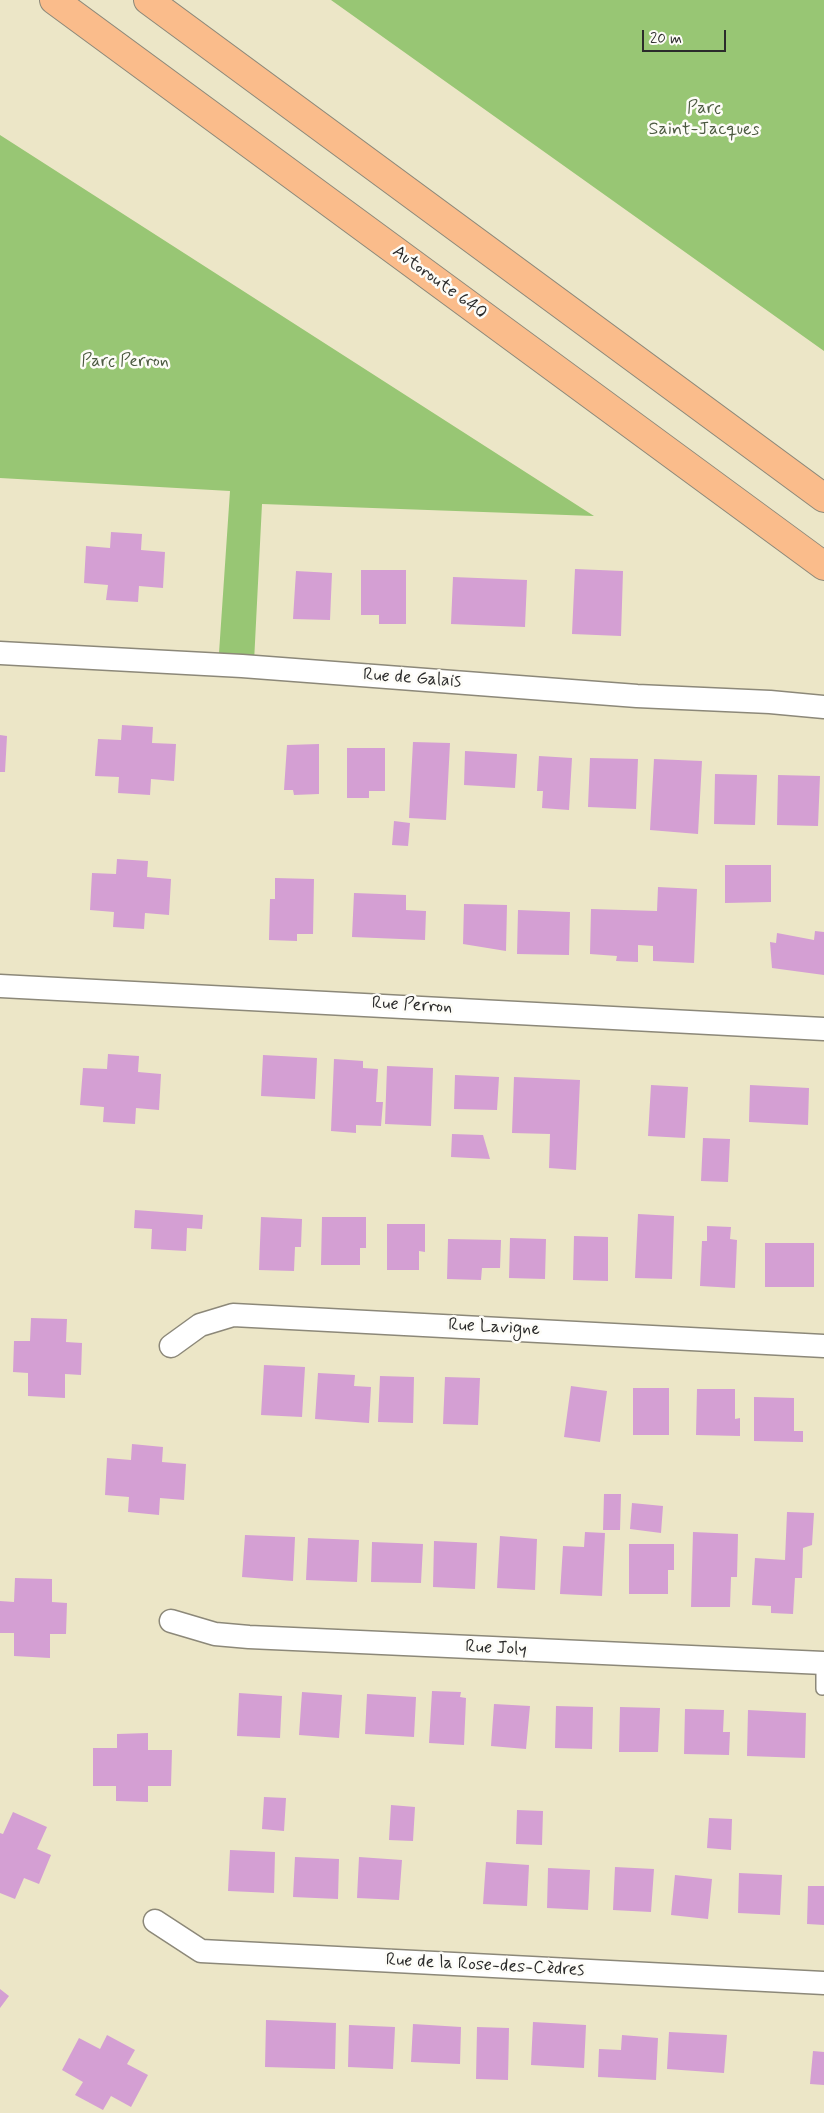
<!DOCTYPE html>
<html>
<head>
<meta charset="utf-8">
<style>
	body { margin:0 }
	#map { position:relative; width:824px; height:2113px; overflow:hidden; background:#ece6c7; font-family:Mynerve,sans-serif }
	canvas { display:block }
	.scale { position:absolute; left:642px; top:30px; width:84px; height:22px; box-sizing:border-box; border:2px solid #2b2b2b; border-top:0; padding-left:6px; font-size:15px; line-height:18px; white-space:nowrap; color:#2b2b2b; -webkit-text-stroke:4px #fdfcf7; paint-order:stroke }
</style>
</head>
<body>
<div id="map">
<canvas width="824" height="2113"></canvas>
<div class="scale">20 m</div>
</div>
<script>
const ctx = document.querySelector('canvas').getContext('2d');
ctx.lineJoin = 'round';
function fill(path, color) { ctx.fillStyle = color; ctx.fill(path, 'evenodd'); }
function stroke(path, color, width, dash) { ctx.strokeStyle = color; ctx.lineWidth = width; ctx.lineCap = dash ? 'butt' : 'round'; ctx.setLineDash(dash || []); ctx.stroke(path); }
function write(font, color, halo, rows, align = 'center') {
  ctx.font = font + ' Mynerve,sans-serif'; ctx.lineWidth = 5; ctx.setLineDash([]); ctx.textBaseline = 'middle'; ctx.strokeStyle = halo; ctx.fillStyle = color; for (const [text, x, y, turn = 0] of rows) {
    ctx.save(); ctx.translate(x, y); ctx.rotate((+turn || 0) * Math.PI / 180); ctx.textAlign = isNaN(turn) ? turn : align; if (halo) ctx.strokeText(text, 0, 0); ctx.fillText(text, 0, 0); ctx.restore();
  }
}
const green = new Path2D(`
	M331 0H824V351Z
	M0 135 594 516 262 504 254 662 219 653 230 491 0 478Z`);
const building = new Path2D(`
	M111 532 142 534 141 550 165 552 163 588 139 586 138 602 106 600 108 585 84 583 86 546 110 548Z
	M575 569 623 571 621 636 572 634Z
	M361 570H406V624H379V615H361Z
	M296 571 332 573 330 620 293 619Z
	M453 577 527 580 525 627 451 624Z
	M122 725 153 727 152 743 176 744 174 781 151 779 150 795 118 793 119 777 95 776 98 739 121 740Z
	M0 735 7 736 5 772H0Z
	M413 742 450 743 446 820 409 818Z
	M319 744V794L294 795 293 790H284L287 745Z
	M347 748H385V791H369V798H347Z
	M465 751 517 754 515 788 464 785Z
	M539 756 572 758 569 810 542 808 543 791H537Z
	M590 758 638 759 636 809 588 807Z
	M654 759 702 761 698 834 650 830Z
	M715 774 757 775 755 825 714 824Z
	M778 775 820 776 818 826 777 825Z
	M394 821 410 823 408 846 392 845Z
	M117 859 148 861 147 877 171 879 169 915 145 913 144 929 113 927 114 912 90 910 92 873 116 874Z
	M725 865H771V902L725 903Z
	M275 878 314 879 313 934H297V941L269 940 270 899H275Z
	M658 887 697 889 694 963 653 961V946L638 945V962L616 961 617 956 590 954 591 909 657 911Z
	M354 893 406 895V910L426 911 425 940 352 937Z
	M464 904 507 905 506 951 463 944Z
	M518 910 570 912 569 955 517 954Z
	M815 931 824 932V975L772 968 770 942 776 943 777 933 814 940Z
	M108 1054 139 1056 138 1072 161 1074 159 1110 136 1108 135 1124 103 1122 104 1107 80 1105 83 1068 107 1069Z
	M263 1055 317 1058 315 1099 261 1096Z
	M334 1059 363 1061V1068L378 1069 376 1102H383L381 1126 356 1125V1133L331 1131Z
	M387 1066 433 1068 431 1126 385 1124Z
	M455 1075 499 1077 497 1110 454 1109Z
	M514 1077 580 1080 576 1170 549 1168 550 1134 512 1133Z
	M651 1085 688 1087 685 1138 648 1136Z
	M750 1085 809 1088 808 1125 749 1122Z
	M452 1134 483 1135 490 1159 451 1157Z
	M703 1138 730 1139 728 1182 701 1181Z
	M135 1210 203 1215 202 1229 187 1228 186 1251 151 1249 152 1229 134 1228Z
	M638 1214 674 1216 672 1279 635 1278Z
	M261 1217 302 1219 301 1247H295L294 1271 259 1270Z
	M322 1217H366V1248H360V1265H321Z
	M387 1224H425V1252L419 1251V1270H387Z
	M707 1226 731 1227 730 1239 737 1240 735 1288 700 1286 702 1241H707Z
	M574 1236 608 1237V1281L573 1280Z
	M510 1238 546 1239 545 1279 509 1278Z
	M448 1239 501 1240 500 1268H482L481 1280 447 1279Z
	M765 1243H814V1287H765Z
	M31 1318 67 1319 66 1342 82 1343 81 1375 65 1374V1398L28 1396V1373L13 1372 14 1341H30Z
	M264 1365 305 1367 302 1417 261 1415Z
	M318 1373 355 1375 354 1386 371 1387 369 1423 315 1419Z
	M380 1376 414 1377 413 1423 378 1422Z
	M445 1377 480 1378 478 1425 443 1424Z
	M571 1386 607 1391 600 1442 564 1437Z
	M633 1388H669V1435H633Z
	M697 1389H735V1419L740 1418V1436L696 1435Z
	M754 1397 794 1398V1431H803V1442L754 1441Z
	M132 1444 163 1447 162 1462 186 1464 184 1500 160 1498 159 1515 128 1512 129 1497 105 1495 107 1458 131 1460Z
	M604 1494H621L620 1530H603Z
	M632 1503 663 1506 661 1533 630 1529Z
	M787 1512 814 1513 812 1545 803 1548 802 1578H795L793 1614 771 1613V1606L752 1605 755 1558 785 1560Z
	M585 1532 605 1533 602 1596 560 1594 563 1546 584 1547Z
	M693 1532 738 1534 737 1577H731L730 1607H691Z
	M245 1535 295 1537 293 1581 242 1577Z
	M500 1536 537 1539 535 1590 497 1588Z
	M308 1538 359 1540 357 1582 306 1580Z
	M434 1541 477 1543 475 1589 433 1587Z
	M372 1542 423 1544 421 1583 371 1582Z
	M629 1544H674V1570H668V1594H629Z
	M15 1578 52 1579V1602L67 1603 66 1634H50V1658L14 1656V1633H0V1601L14 1602Z
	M432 1691 461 1692 460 1697 466 1698 464 1745 429 1743Z
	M302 1692 342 1695 339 1738 299 1735Z
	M239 1693 282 1696 280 1738 237 1736Z
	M367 1694 416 1697 414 1737 365 1734Z
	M494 1704 530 1706 526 1749 491 1746Z
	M556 1706 593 1707 592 1749 555 1748Z
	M620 1707 660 1708 658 1752H619Z
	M685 1709 724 1710 723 1732H730L729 1755 684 1754Z
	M748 1710 806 1713 805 1758 747 1756Z
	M148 1733V1750H172L171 1786H148V1802L116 1801V1786H93V1748H117V1734Z
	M264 1797 286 1798 284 1831 262 1829Z
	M391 1805 415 1807 413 1841 389 1840Z
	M517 1810 543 1811 542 1845 516 1844Z
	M13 1812 47 1827 37 1849 51 1855 39 1884 24 1878 15 1899 0 1893V1833L3 1834Z
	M709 1818 732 1819 731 1850 707 1848Z
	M230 1850 275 1852 274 1893 228 1891Z
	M295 1857 339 1859 338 1899 293 1897Z
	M359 1857 402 1860 399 1900 357 1898Z
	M486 1862 529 1865 527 1906 483 1904Z
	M615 1867 654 1869 651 1912 613 1910Z
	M548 1868 590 1870 588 1910 547 1908Z
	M739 1873 782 1875 780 1915 738 1913Z
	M675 1875 712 1879 708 1919 671 1915Z
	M808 1886H824V1925L807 1924Z
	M0 1989 9 1996 0 2008Z
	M266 2020 336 2023 335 2069 265 2067Z
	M533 2022 586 2025 584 2068 531 2065Z
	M413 2024 461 2027 460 2064 411 2062Z
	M349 2025 395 2027 393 2069 348 2067Z
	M477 2027 509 2028 508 2080 476 2079Z
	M669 2032 727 2035 724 2073 667 2069Z
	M107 2035 135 2050 127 2064 148 2075 131 2107 111 2096 103 2110 75 2095 83 2082 62 2070 79 2038 100 2049Z
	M622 2035 658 2038 656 2080 598 2077 599 2049 621 2050Z
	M813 2051 824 2052V2085L810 2084Z`);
const service = new Path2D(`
	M822 1689V1663`);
const minor = new Path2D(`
	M0 653 242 666 637 696 770 702 824 707
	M0 986 824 1029
	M171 1346 200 1325 233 1315 824 1346
	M171 1621 215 1634 249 1637 824 1663
	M155 1921 201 1951 824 1983`);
const motorway = new Path2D(`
	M54 0 824 566
	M148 0 824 498`);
const parkNames = [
	["Parc",704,109],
	["Saint-Jacques",704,130],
	["Parc Perron",125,362]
];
const streetNames = [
	["Autoroute 640",439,283,36],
	["Rue de Galais",412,679,4],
	["Rue Perron",412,1006,3],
	["Rue Lavigne",494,1328,3],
	["Rue Joly",496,1649,3],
	["Rue de la Rose-des-Cèdres",485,1966,3]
];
fill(green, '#98c674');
fill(building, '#d49fd3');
stroke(service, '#8c8879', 14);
stroke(minor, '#8c8879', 25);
stroke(motorway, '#8c8879', 30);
stroke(service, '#fff', 11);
stroke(minor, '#fff', 22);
stroke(motorway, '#fabc8b', 28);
write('18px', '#4c5a41', '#fdfcf7', parkNames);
write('18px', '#2b2b2b', '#fdfcf7', streetNames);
</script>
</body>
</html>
